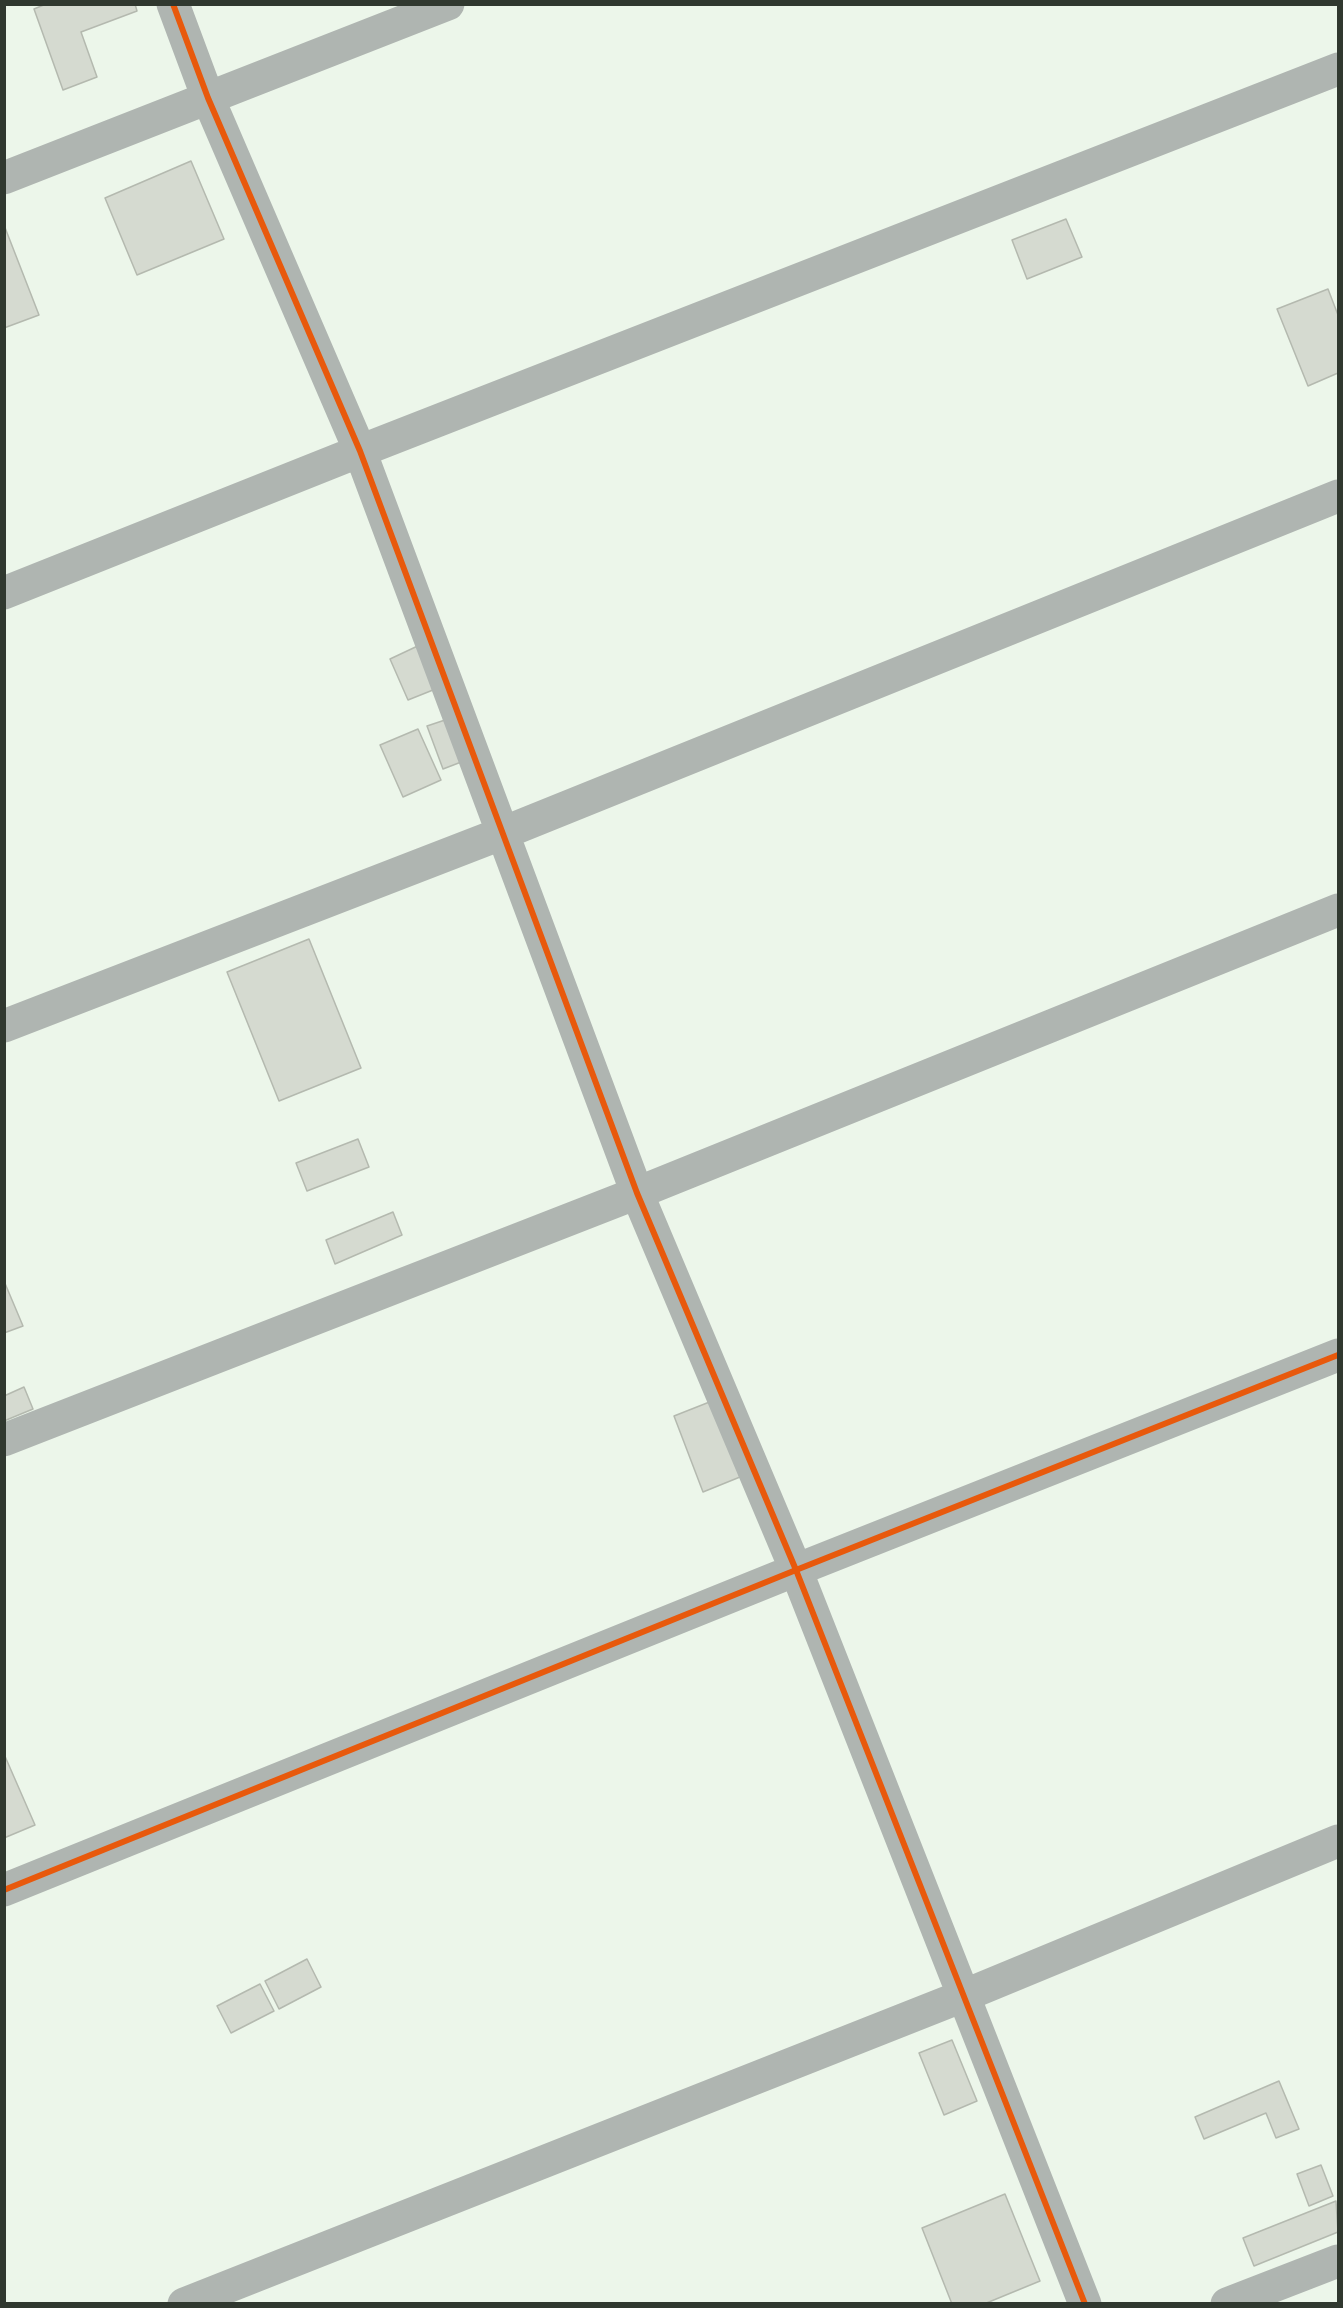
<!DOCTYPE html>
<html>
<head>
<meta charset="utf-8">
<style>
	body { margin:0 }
	#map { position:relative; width:1343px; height:2308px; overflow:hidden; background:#ecf6ea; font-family:Montserrat,sans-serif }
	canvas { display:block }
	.frame { position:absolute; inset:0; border:6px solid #30382f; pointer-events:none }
</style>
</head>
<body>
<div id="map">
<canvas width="1343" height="2308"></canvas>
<div class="frame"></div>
</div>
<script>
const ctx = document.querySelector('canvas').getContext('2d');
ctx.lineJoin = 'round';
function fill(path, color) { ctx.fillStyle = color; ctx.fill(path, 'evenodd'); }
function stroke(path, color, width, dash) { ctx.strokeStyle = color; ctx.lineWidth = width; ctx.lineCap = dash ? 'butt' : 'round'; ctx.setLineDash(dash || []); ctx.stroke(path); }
const building = new Path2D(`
	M46 4H135L137 11 81 32 97 77 63 90 34 9Z
	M191 161 224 239 137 275 105 198Z
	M1066 219 1082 257 1027 279 1012 240Z
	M4 225 39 315 4 328Z
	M1328 289 1338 315V373L1308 386 1277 309Z
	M424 643 443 686 408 700 390 659Z
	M454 717 469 759 443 769 427 726Z
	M418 729 441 780 403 797 380 745Z
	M309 939 361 1068 279 1101 227 972Z
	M358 1139 369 1167 307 1191 296 1163Z
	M393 1212 402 1235 335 1264 326 1240Z
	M4 1281 23 1326 4 1333Z
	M24 1387 33 1409 4 1421V1396Z
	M712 1401 740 1477 703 1492 674 1416Z
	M4 1754 35 1825 4 1838Z
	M307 1959 321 1987 279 2009 265 1981Z
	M260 1984 274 2011 231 2033 217 2006Z
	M952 2040 977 2101 944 2115 919 2053Z
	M1279 2081 1299 2129 1276 2138 1266 2113 1204 2139 1195 2117Z
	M1321 2165 1333 2196 1309 2206 1297 2174Z
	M1005 2194 1040 2281 984 2304H952L922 2228Z
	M1336 2201 1338 2232 1254 2266 1243 2238Z`);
const minor = new Path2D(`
	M173 4 208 98 360 451 637 1193 796 1570 1085 2304
	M4 178 448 4
	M4 593 360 451 1338 69
	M4 1026 503 833 1338 496
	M4 1440 637 1193 1338 910
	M4 1890 796 1570 1338 1355
	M184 2304 963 1996 1338 1841
	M1227 2304 1338 2261`);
const cycleway = new Path2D(`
	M173 4 208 98 360 451 637 1193 796 1570 1085 2304
	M4 1890 796 1570 1338 1355`);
fill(building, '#d5dad0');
stroke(building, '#b4b9af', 1.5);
stroke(minor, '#afb5b1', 33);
stroke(cycleway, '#e8590c', 6);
</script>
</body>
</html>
